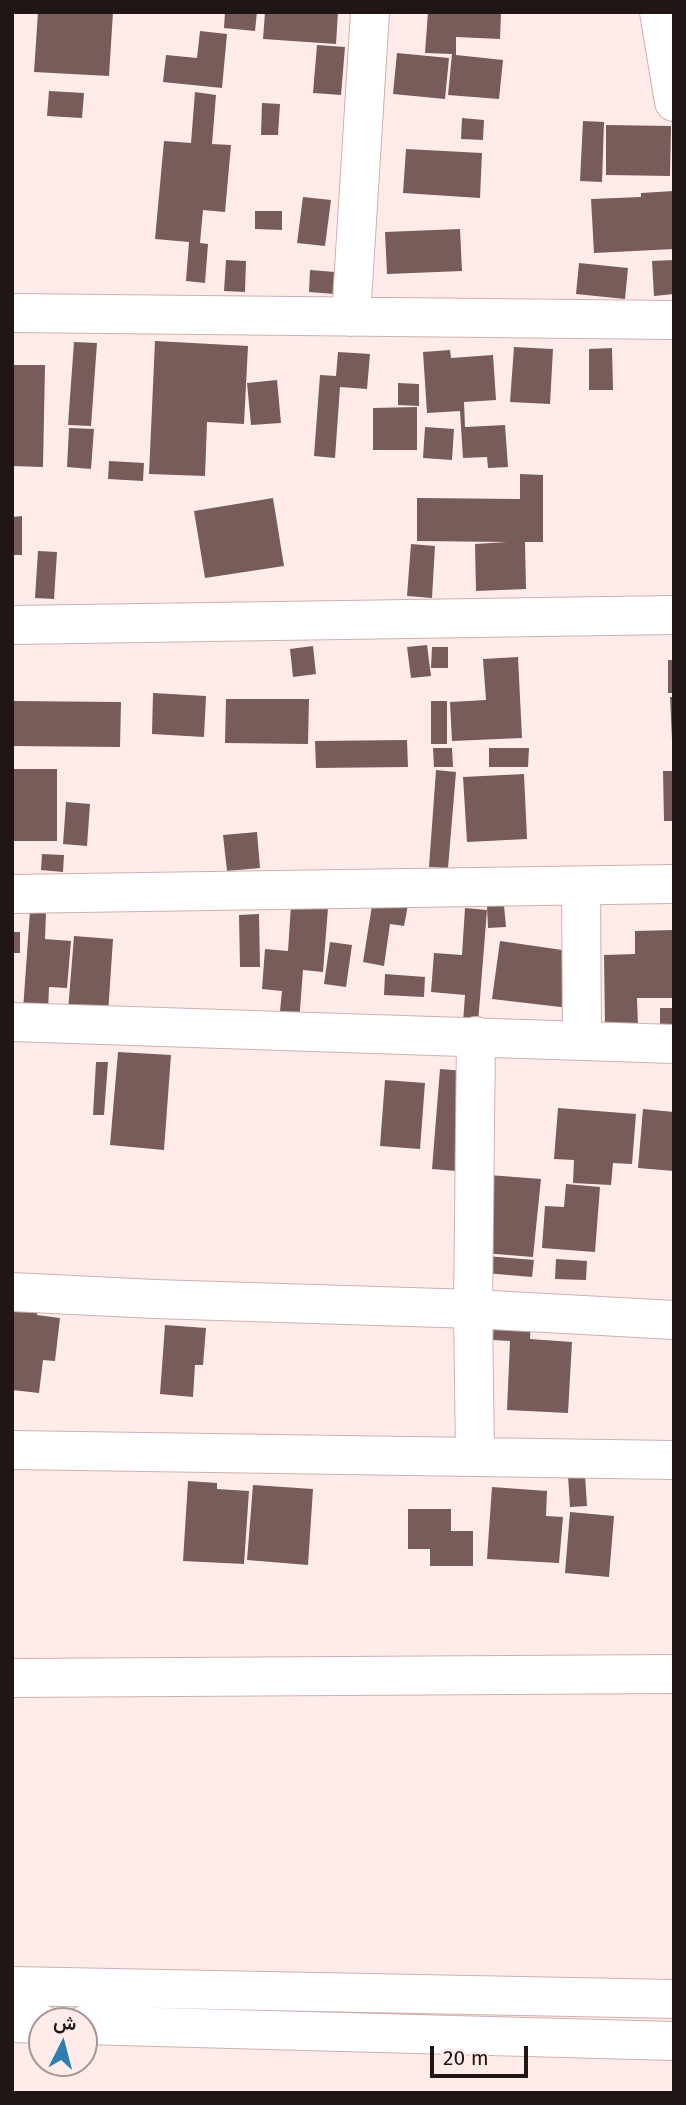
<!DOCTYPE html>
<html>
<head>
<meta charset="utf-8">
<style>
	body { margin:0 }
	#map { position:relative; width:686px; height:2105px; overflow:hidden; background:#ffecea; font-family:"Fira Sans",Vazirmatn,sans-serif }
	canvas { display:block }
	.frame { position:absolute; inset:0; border:14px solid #201615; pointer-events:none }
	.north { position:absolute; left:28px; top:2007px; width:70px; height:70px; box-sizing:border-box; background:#ffecea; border:2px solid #a69695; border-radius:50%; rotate:6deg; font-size:19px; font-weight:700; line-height:28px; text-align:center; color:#201615 }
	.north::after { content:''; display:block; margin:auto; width:24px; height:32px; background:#2e7fb0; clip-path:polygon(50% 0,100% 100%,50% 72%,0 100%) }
	.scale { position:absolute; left:430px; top:2046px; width:98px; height:32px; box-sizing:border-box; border:4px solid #201615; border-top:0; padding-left:9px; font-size:21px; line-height:24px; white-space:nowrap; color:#201615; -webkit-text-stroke:5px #ffecea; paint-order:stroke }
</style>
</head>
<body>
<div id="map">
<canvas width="686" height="2105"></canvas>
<div class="frame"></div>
<div class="north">ش</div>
<div class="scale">20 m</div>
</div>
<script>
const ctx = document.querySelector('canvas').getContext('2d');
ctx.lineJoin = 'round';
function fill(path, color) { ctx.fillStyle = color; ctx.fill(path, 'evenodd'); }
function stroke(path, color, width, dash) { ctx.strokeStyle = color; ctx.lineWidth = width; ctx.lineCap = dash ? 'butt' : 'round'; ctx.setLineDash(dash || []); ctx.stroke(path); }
const building = new Path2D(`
	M38 12H113L109 76 34 72Z
	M225 12H257L255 31 224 28Z
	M265 12H338L336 44 263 39Z
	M428 12H501L500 39 456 37V55L503 60 499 99 448 95 452 54 425 53Z
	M200 31 227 34 222 88 163 82 166 55 197 58Z
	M317 45 345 47 341 95 313 93Z
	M397 53 449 58 445 99 393 94Z
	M49 91 84 93 82 118 47 116Z
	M195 92 216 95 212 144 231 145 225 212 203 210 200 243 208 244 205 283 186 281 189 242 155 239 164 141 191 143Z
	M262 103 280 104 278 135H261Z
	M462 118 484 120 483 140 461 139Z
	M583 121 604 122 602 182 580 181Z
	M606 125 671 126 670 176 606 175Z
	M406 149 482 153 480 198 403 193Z
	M674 191V249L594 253 591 199 641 197V193Z
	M303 197 331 200 325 246 297 243Z
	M255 211H282V230L255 229Z
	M460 229 462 271 387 274 385 232Z
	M226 260 246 261 245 292 224 291Z
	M674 260V294L654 296 652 261Z
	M579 263 628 268 625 299 576 294Z
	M310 270 335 272 334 294 309 292Z
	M155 341 248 346 244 424 207 422 205 476 149 474Z
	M74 342 97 343 91 426 68 425Z
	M514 347 553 349 550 404 510 402Z
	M612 348 613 390H589V349Z
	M450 350 451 358 493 355 496 400 464 402 465 427 505 425 508 467 488 468 487 457 463 458 460 411 427 413 423 352Z
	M338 352 370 354 367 389 340 387 335 458 314 456 320 375 336 376Z
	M12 365H45L43 467 12 466Z
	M277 380 281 423 251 425 247 383Z
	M398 383 419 384V406L398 405Z
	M417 407V450H373V408Z
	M425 427 454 429 452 460 423 458Z
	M69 428 94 429 91 469 67 467Z
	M109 461 144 463 143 481 108 479Z
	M520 474 543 475V542H525L526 589 476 591 475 544 507 542 417 541V498L520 499Z
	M273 498 284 566 205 578 194 511Z
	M22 516V555H12V517Z
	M411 544 435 546 432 598 407 596Z
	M38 551 57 552 54 599 35 598Z
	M427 645 431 676 411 678 407 647Z
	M313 646 316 674 293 677 290 649Z
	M432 647H448V668H431Z
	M518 657 522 738 452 741 450 702 486 700 483 659Z
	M668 660H674V693H668Z
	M153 693 206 696 204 737 152 734Z
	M670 697H674V740H672Z
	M226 699H309L308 744 225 743Z
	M12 701 121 702 120 747 12 746Z
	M431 701H447V744H431Z
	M407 740 408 767 316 768 315 741Z
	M433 748H452L453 767H434Z
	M489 748H529L528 767H489Z
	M13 769H57V841H13Z
	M436 770 456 772 448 868 429 867Z
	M663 771H674V821H664Z
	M524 774 527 839 467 842 463 777Z
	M66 802 90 804 87 846 63 844Z
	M257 832 260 868 227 871 223 835Z
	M42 854 64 855 63 872 41 870Z
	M373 899 408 905 404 926 390 924 384 966 363 962Z
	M291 905 328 908 323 972 303 970 299 1023 279 1021 282 991 262 989 265 949 288 951Z
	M504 905 506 927 488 928 487 906Z
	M465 908 487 910 478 1023 463 1022 465 995 431 992 434 953 462 955Z
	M30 911 46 912 45 939 71 941 67 988 49 987 48 1012 23 1010Z
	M259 914 260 967H240L239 915Z
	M674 930V998H637L638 1026 605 1027 604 955 635 954V931Z
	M12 932H20V953H12Z
	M74 936 113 939 108 1014 68 1011Z
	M500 941 576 952 569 1008 492 999Z
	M330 942 352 945 346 987 324 984Z
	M385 974 425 977 424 997 384 995Z
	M660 1008H674V1029H660Z
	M118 1052 171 1055 164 1150 110 1145Z
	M96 1062H108L104 1115H93Z
	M440 1069 465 1071 457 1171 432 1169Z
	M385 1080 425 1083 420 1149 380 1146Z
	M558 1108 636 1114 632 1164 613 1163 611 1185 573 1183 574 1160 554 1159Z
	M643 1109 674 1112V1171L638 1168Z
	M489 1175 541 1179 533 1257 483 1253Z
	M566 1184 600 1187 595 1252 542 1248 545 1206 564 1207Z
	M487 1256 534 1260 532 1277 485 1273Z
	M556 1259 587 1261 586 1280 555 1279Z
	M12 1295 38 1298 37 1315 60 1318 55 1361 43 1360 39 1393 12 1390Z
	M494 1316 531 1318 530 1339 572 1342 568 1413 507 1410 510 1341 493 1340Z
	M165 1325 206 1328 203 1365H195L193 1397 160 1394Z
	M585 1475 587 1506 570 1507 568 1476Z
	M188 1481 217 1483V1489L249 1491 244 1564 183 1561Z
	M253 1485 313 1489 308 1565 247 1560Z
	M492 1487 547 1491 546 1516 563 1517 559 1563 487 1559Z
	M408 1509H451V1531H473V1566H430V1549H408Z
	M570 1512 614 1516 609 1577 565 1573Z`);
const minor = new Path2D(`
	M659 12 674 102
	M12 313 674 320
	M351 317 370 12
	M12 625 674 615
	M581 886 582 1041
	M12 894 674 884
	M12 1022 674 1044
	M12 1292 155 1299 473 1309 674 1320
	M12 1450 674 1460
	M475 1456 473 1309 476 1036
	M12 1678 674 1674`);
const tertiary = new Path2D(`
	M12 1986 674 1999
	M12 2023 42 2024
	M84 2025 674 2041`);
fill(building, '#775c59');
stroke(minor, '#ceb0ad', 40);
stroke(tertiary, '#ceb0ad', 40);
stroke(minor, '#fff', 38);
stroke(tertiary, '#fff', 38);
</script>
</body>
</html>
